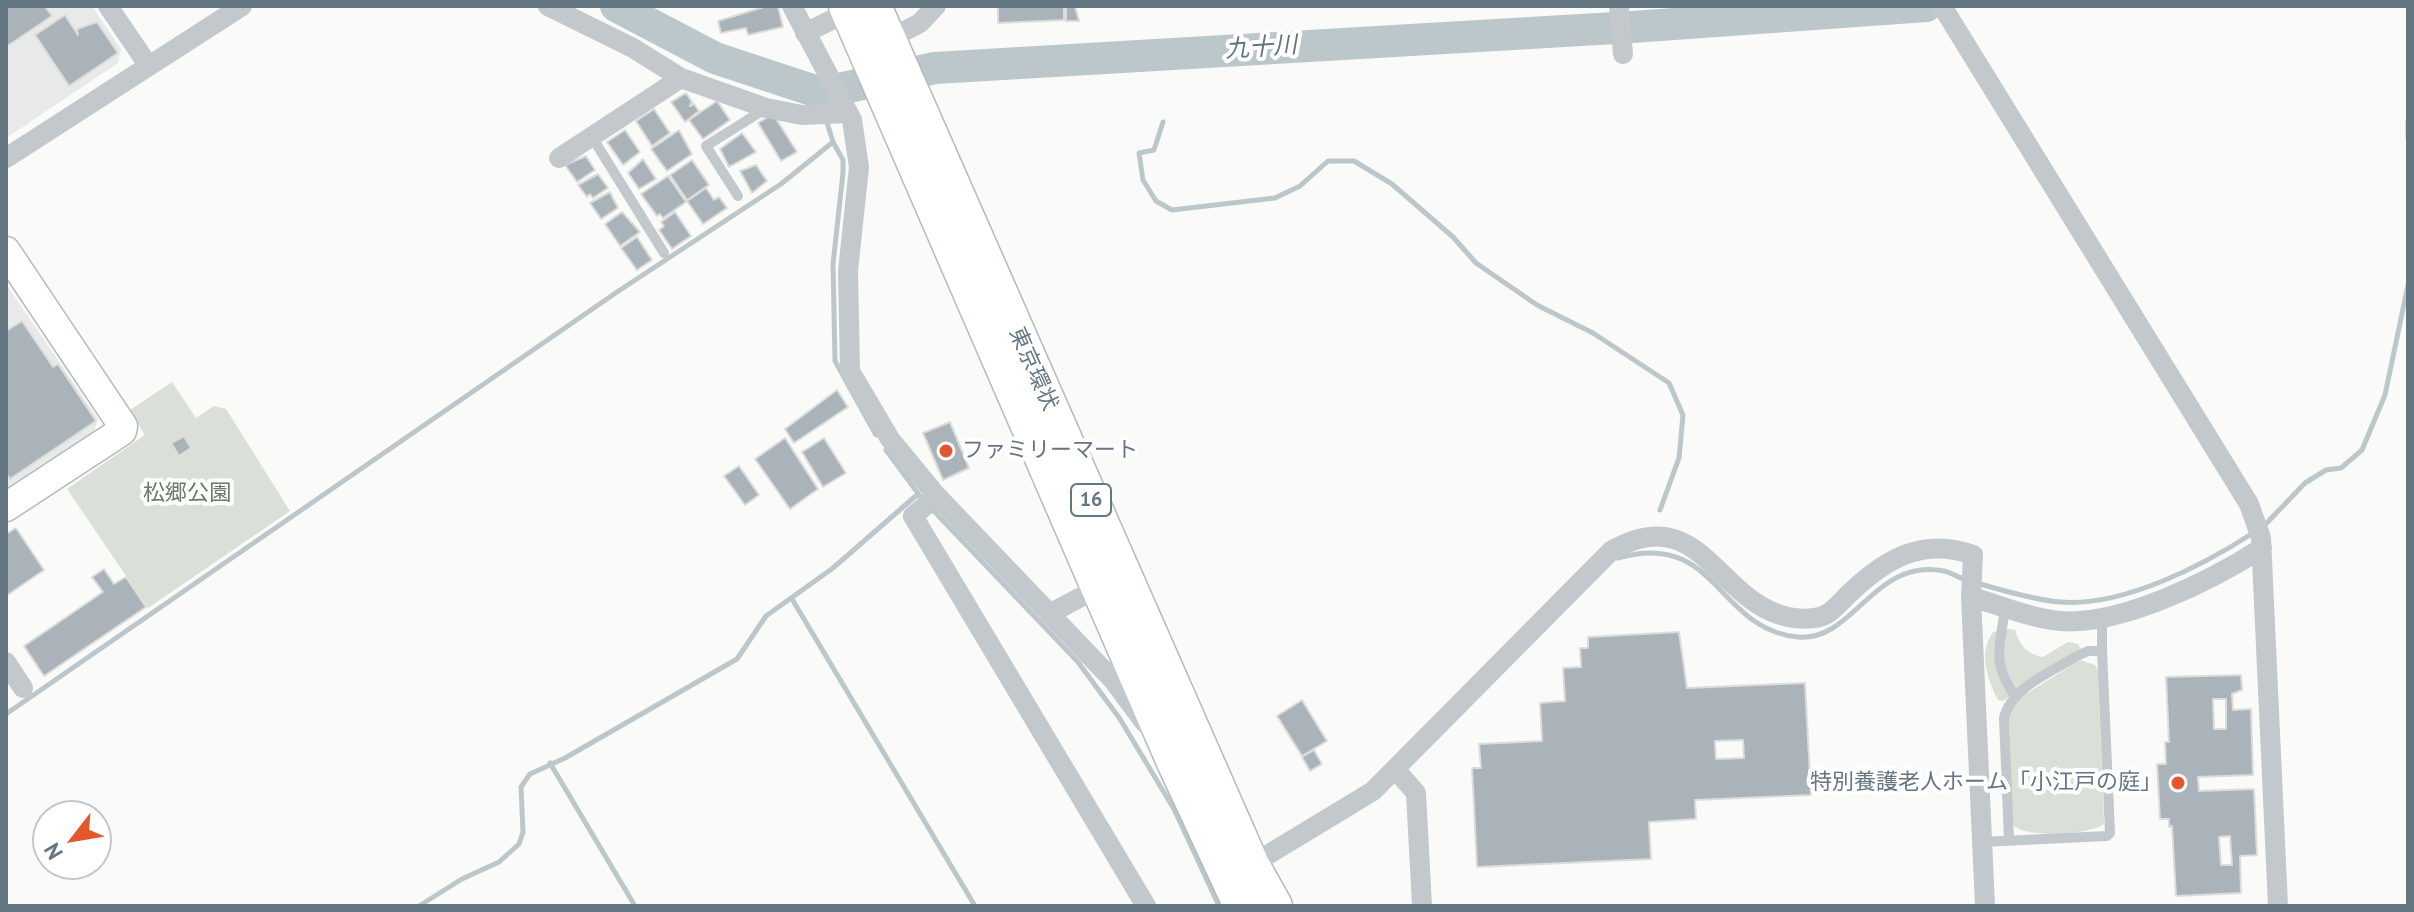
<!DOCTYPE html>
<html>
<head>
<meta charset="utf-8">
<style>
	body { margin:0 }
	#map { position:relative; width:2414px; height:912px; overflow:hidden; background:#fafaf8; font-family:"PT Sans",sans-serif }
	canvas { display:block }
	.frame { position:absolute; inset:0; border:8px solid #657683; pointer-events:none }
	.north { position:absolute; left:32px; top:800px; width:80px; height:80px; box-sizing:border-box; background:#fff; border:2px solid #c1c8cd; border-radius:50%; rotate:239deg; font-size:22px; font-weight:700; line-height:32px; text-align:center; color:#657683 }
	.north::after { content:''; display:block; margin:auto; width:28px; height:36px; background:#e4572e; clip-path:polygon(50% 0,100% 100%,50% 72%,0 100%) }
</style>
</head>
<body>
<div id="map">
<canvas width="2414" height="912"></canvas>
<div class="frame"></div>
<div class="north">N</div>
</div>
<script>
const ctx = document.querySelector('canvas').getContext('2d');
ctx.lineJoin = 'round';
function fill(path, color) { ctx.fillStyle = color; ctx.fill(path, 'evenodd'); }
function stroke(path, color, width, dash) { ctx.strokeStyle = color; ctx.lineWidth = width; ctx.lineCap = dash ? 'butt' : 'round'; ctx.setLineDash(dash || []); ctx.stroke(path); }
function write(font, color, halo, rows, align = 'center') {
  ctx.font = font + ' "PT Sans","Noto Sans JP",sans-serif'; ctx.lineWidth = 8; ctx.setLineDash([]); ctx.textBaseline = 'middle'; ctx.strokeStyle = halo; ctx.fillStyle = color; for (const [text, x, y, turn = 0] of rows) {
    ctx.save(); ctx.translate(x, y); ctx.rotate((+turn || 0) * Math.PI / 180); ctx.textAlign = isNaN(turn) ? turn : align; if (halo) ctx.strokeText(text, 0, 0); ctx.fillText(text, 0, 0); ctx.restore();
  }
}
const built = new Path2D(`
	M6 6H92L121 49 118 63 6 138Z
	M6 284 98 419 94 432 6 492Z`);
const green = new Path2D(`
	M172 382 196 418 214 406 226 409 290 511 148 608 67 489 145 435 130 410Z
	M2008 629 2015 630C2020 646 2027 654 2043 657L2068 642 2078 644 2081 649 2003 701 1998 700C1987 678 1978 654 1993 632Z
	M2080 660 2095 665 2098 671 2104 824C2089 835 2027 838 2014 826L2012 815 2009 714 2018 699Z`);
const stream = new Path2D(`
	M821 93 824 109
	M2408 121V137
	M1163 122 1154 150 1139 153 1143 180 1156 201 1172 210 1275 198 1300 186 1328 161H1354L1392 184 1453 237 1476 263 1537 305 1593 333 1669 383 1683 415 1679 458 1660 510
	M833 142 843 160V173L833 264 835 361 876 435
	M886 450 923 500
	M930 507 1078 662 1120 719 1174 809 1219 906
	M2262 528 2305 483 2326 470 2341 468 2362 450 2385 395 2408 285
	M1618 558C1717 529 1717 630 1798 637 1854 642 1874 557 1944 571 1952 573 1959 578 1967 580
	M1976 583C2003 590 2033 600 2060 602 2123 607 2202 566 2253 533
	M792 599 975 906
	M6 714 617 292 781 184 833 142 826 119
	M550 763 635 906
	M419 906 462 879 499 862 519 844 523 832 521 787 530 774 565 758 737 659 766 616 833 568 918 494`);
const river = new Path2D(`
	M616 6 715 58 821 93 935 68 1632 27 1926 6`);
const building = new Path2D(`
	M6 6H49L46 8 52 16 6 47Z
	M767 6H778L783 27 748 35 746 28 721 33 718 21Z
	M998 6H1064V20L998 23Z
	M1066 6H1075L1079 21H1066Z
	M65 15 78 35 77 29 97 22 118 53 69 86 35 35Z
	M686 93 692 102 690 106 694 104 699 111 685 122 671 102Z
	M717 101 730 120 703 139 689 120Z
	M654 109 670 133 652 146 636 121Z
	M773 114 797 152 781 161 758 123Z
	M625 130 640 152 623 165 607 142Z
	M679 130 692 154 667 171 651 149Z
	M742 133 756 152 729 167 720 149Z
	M586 156 595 170 577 182 565 165Z
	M643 159 656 179 639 189 628 173Z
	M692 160 709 185 687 200 670 175Z
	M756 165 767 181 752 193 740 171Z
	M598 174 608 188 593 198 590 194 587 197 578 185Z
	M668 176 686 202 663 218 660 214 657 216 641 194Z
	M706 188 714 200 719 197 727 208 703 224 687 201Z
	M610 192 618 208 601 219 590 203Z
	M622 212 640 232 620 246 605 224Z
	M675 212 691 236 672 249 659 230 664 226 661 222Z
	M637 237 652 260 637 270 621 248Z
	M22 321 53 367 58 364 96 421 10 479 6 473V331Z
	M837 390 848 407 794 443 785 429Z
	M950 422 969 468 943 480 923 433Z
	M184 436 191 448 179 456 171 443Z
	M785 438 818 489 790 509 755 459Z
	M824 438 846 473 823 487 802 452Z
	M739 466 759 495 745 505 724 476Z
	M16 528 44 570 6 596V534Z
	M104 569 114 584 126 577 146 607 44 676 24 646 103 592 92 577Z
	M1679 632 1687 688 1805 683 1811 795 1695 800 1696 819 1649 822 1651 859 1477 867 1472 768H1481L1479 744 1542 741 1540 703 1565 701 1563 668 1581 667 1580 648H1588V637ZM1743 740 1744 758 1716 759 1715 741Z
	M2241 675 2242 690 2232 694 2233 710 2251 709 2253 775 2198 777 2199 791 2254 789 2257 855 2240 856 2241 893 2176 896 2172 826 2169 827V819H2160L2157 764H2166L2165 742H2169L2166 677ZM2213 699H2226V729H2214ZM2230 836 2232 865H2221L2219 837Z
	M1302 700 1327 741 1302 756 1277 716Z
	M1314 750 1322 764 1310 771 1302 757Z`);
const lane = new Path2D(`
	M592 137 664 253
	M738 196 706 146 765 109
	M2005 607C2001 646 1990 660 2015 696
	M2102 651V619
	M1982 842 2107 836 2110 833 2102 651H2088L2077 656C2052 672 2011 687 2004 718L2009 840`);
const street = new Path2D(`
	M108 6 148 65
	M548 6 633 48 681 78 766 108 802 115 847 113
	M792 6 852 120 859 167 848 271 850 371 890 439 937 496 913 516 1146 906
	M1619 6 1623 54
	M1942 6 2249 504 2261 538 2278 906
	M805 33 850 11
	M888 40 920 23 936 6
	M6 158 242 6
	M559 158 681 78
	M937 496 1113 680 1145 723
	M1971 597C2000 605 2030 618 2060 621 2120 626 2211 581 2262 548
	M1049 614 1100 587
	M6 662 23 688
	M1396 770 1416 793 1422 906
	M1251 865 1373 791 1611 551C1701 499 1716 602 1788 617 1798 619 1815 620 1825 615 1834 611 1844 598 1852 591 1887 558 1924 537 1973 555L1971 597 1985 906`);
const secondary = new Path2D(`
	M6 251 123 426 122 431 6 507`);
const highway = new Path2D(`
	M847 6 1175 762 1242 906
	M873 6 1251 865 1274 906`);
const markers = [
	[946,451,8,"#e4572e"],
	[2178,783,8,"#e4572e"]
];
const shields = [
	[1091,500,40]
];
const shieldNames = [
	["16",1091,500]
];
const streetNames = [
	["東京環状",1033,369,66]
];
const poiNames = [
	["ファミリーマート",962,451],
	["特別養護老人ホーム「小江戸の庭」",2162,783,"right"]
];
const parkNames = [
	["松郷公園",187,494]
];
const waterNames = [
	["九十川",1261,48,-4]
];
fill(built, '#e8e9e9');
fill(green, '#dadfd7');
stroke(stream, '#bbc7cb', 5);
stroke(river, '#bbc7cb', 32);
fill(building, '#aab3b9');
stroke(building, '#dcdcda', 2);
stroke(secondary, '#b3babf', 31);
stroke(highway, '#b4b9bd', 39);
stroke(lane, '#c3c8cc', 10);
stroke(street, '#c3c8cc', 20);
stroke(secondary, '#fff', 28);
stroke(highway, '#fff', 36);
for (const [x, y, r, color] of markers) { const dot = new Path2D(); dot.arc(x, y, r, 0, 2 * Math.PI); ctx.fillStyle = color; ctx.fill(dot); stroke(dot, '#fff', 3); }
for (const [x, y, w] of shields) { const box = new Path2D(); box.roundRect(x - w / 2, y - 16, w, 32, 6); ctx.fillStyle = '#fff'; ctx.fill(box); stroke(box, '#657683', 2); }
write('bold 20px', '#657683', null, shieldNames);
write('22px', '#657683', '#fff', streetNames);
write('22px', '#657683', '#fff', poiNames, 'left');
write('22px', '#687a64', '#fff', parkNames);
write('italic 24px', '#60757c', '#fff', waterNames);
</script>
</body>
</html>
